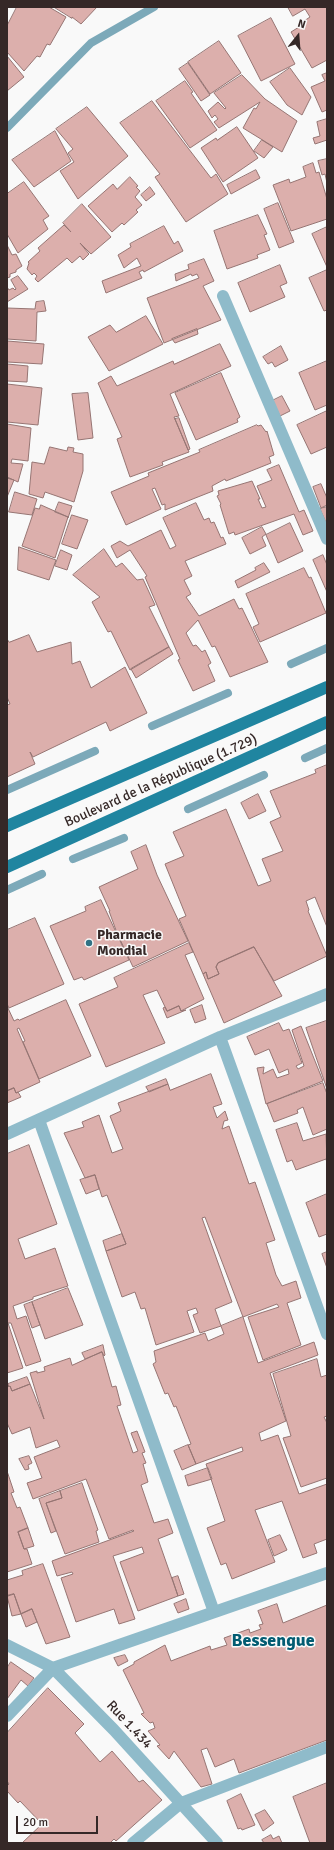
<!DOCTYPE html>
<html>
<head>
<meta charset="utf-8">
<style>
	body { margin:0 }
	#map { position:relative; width:334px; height:1850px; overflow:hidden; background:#f9f9f9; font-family:Signika,sans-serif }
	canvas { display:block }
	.frame { position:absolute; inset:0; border:8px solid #352827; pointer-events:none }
	.north { position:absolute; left:278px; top:16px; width:40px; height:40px; -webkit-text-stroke:3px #f9f9f9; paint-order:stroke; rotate:17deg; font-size:11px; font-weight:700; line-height:16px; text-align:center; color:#352827 }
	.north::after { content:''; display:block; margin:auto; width:14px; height:18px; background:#352827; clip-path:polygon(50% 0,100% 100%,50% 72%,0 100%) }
	.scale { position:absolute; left:16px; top:1816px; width:82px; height:18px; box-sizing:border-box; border:2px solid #352827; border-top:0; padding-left:5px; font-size:12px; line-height:14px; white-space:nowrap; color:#352827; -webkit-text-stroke:3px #f9f9f9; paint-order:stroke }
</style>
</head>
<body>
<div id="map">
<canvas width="334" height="1850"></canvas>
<div class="frame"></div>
<div class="north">N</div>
<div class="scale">20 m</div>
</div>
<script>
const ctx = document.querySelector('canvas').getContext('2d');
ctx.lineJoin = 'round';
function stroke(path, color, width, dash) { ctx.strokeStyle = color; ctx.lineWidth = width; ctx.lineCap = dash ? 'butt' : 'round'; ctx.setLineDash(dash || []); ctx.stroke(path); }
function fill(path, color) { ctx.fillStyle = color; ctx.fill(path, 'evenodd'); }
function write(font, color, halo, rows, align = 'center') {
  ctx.font = font + ' Signika,sans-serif'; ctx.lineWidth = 3; ctx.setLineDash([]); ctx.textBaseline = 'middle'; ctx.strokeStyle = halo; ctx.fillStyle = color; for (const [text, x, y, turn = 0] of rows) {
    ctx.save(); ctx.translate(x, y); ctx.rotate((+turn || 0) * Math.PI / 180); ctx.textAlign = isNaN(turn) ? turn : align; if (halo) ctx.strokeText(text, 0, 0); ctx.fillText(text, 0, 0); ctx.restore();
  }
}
const stream = new Path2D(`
	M7 128 91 43 154 7
	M291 664 327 648
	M152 726 228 693
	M305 758 327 748
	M7 790 95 751
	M188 809 264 775
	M73 859 124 838
	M7 890 42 874`);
const building = new Path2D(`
	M17 7H49L66 17 50 45 47 44 40 57 37 56 24 71 7 52V26Z
	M54 7H97L81 24 72 17V18Z
	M288 7H327V60L312 68 291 32 299 27 298 25 310 17 305 9 293 16Z
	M271 18 295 64 261 81 238 36Z
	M219 41 241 73 210 94 188 62Z
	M7 56 24 77 7 91Z
	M188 63 210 95 201 101 179 69Z
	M290 68 311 97 302 115 287 105 270 82Z
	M327 73V110L322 112 311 87 325 81 322 75Z
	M242 75 265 99 297 121 282 152 243 128 254 108 256 109 260 102 219 128 214 122 218 119 215 115 212 118 208 111 218 102 225 109 226 108 214 93Z
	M185 81 193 92 191 93 217 130 190 148 156 101Z
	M152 101 211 178 216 174 228 194 186 222 155 177 160 174 120 123Z
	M87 107 128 156 78 199 60 171 74 162 68 153 73 149 56 129Z
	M327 119V140L315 144 313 138 320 136 317 122Z
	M237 127 258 158 223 182 201 148 216 138 217 140Z
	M55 131 71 161 34 187 12 160Z
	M262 140 273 147 264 158 254 151Z
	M327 159V183L325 174 322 175 318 161Z
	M313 163 316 173 319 172 327 199V219L291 231 273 185 289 179 290 183 306 177 303 167Z
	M256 170 260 178 231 194 227 185Z
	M130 177 138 186 136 187 140 191 135 197 142 205 136 210 138 212 124 225 122 223 112 232 88 206 113 184 117 189Z
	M24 182 49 216 43 220 48 229 18 253 7 234V194Z
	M150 187 155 194 146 201 141 195Z
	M278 203 294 242 279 248 264 209Z
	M82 204 111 237 91 254 80 243 89 254 83 260 80 256 72 263 67 258 38 282 35 279 37 276 34 273 32 275 27 269 29 263 28 262 40 251 38 248 64 225 71 232 63 223Z
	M258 215 267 234 264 235 270 250 257 255 258 258 227 269 214 231Z
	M164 226 174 244 178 241 183 251 144 272 143 270 139 272 142 278 106 293 102 281 141 266 137 258 124 268 118 255 131 247 130 244Z
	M327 227V267L312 234Z
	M7 245 12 255 16 254 22 266 16 270V272L10 274V277L7 278Z
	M204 259 214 281 203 286 221 320 164 343 147 298 199 278 197 274 192 276 191 274 176 281 175 274 189 269 188 265Z
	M280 265 287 283 280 286 285 297 250 312 238 283Z
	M327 270V310L324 311 309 278Z
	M18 276 28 289 7 302V287L9 290 13 288 15 290 16 289 11 280Z
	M44 301 46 311 37 312 36 341 7 339V308L35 309 36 302Z
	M146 316 163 344 109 371 88 337 110 325 116 332Z
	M197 329 198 334 175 343 172 339Z
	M7 341 44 344 42 364 7 362Z
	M220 344 231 366 170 394 179 416 174 417 189 452 162 462 163 465 130 477 117 439 122 437 98 383 111 376 117 386 173 361 174 364Z
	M281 346 288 360 275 367 272 362 268 364 263 357Z
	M327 361V405L315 410 299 373Z
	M7 364 28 366 27 382 7 381Z
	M221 373 240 417 237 419 238 422 196 440 175 393Z
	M7 384 42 388 38 425 7 422Z
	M88 393 93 438 78 440 72 394Z
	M282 396 290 411 280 416 272 401Z
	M327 411V447L311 454 297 425Z
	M179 418 190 449 188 450 175 419Z
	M7 424 31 428 28 461 12 459 11 463 23 464 18 482 7 477Z
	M257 425 258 426 261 425 266 432 267 431 274 455 269 457 271 463 226 481 225 479 212 486 213 491 165 510V504L162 505 155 488 152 489 161 509 126 525 111 492 149 476 148 473 200 452 199 450Z
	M50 447 67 451 68 447 74 448 73 452 83 454V471L74 502 45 492 43 498 29 494 32 462 44 464Z
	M279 465 299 512 304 510 313 531 303 535 294 514 235 535 234 532 229 534 220 505 221 504 217 496 219 495 218 491 252 481 260 499H258L262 508 266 507 257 486 272 480 267 470Z
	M7 478 14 480 7 497Z
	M321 484 327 498V505L321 508 313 487Z
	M15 492 37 499 32 515 9 512Z
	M59 502 72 506 68 518V517L55 512Z
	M196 503 204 520 209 518 211 523 214 522 221 538 223 537 226 544 185 561 192 576 184 580 191 594 186 597 199 616 234 599 239 609 242 608 268 662 230 677 215 646 212 647 198 620 186 633 193 646 196 645 202 652 205 650 211 663 208 665 215 681 193 691 178 660 180 659 145 577 147 576 130 550 117 558 111 546 120 541 128 546 161 530 170 549 176 546 163 518Z
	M41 505 68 517 55 558 22 546 35 508 39 509Z
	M327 507V525L320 509Z
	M72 515 88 520 77 549 62 544Z
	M290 523 303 551 278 563 266 535Z
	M262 527 266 534 262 537 266 546 250 554 242 538Z
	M19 547 56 560 49 580 18 570Z
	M104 549 116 567 122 563 137 580 143 579 155 605 149 607 169 647 130 670 111 631 108 632 92 602 100 597 73 575Z
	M61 550 72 555 67 570 55 566Z
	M323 555 327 565V592L313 560Z
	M264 563 270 572 238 588 235 581 256 570 255 568Z
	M304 568 309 578 311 577 326 613 260 642 253 627 259 624 246 594Z
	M29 635 37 652 71 642 72 664 80 661 91 688 125 667 147 713 110 731 106 722 33 757 30 752 35 764 7 777V705L10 704 7 697V639L9 642Z
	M169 647 173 654 136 678 131 669Z
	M327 765V927L315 897 306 901 309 910 308 911 327 956 274 981 254 947 218 963 216 967 219 974 208 979 206 972 203 974 179 919 186 916 165 864 184 856 173 832 226 809 258 886 271 881 262 859 283 851 270 822 281 817 270 791 316 773 315 770Z
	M258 794 266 811 249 819 241 803Z
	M146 845 157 875 188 941 133 967 117 933 109 911H110L99 887 138 869 131 852Z
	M101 900 129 960 84 980 82 977 74 980 50 926 86 911 85 907Z
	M35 918 64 984 9 1008 7 1004V930Z
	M189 943 193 952 185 955 204 999 181 1011 179 1006 167 1011 157 990 143 995 165 1043 106 1067 79 1004 118 987 114 978Z
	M254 947 282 996 224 1023 203 974 206 972 208 979 219 974 216 967 218 963Z
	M66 1000 91 1056 39 1079 23 1042 25 1041 19 1028 17 1029 40 1082 16 1093 14 1088 7 1091V1006L14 1021 18 1019 19 1020Z
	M202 1005 206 1019 195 1023 190 1010Z
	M179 1006 181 1011 186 1010 167 1018 163 1008 165 1007 167 1011Z
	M326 1021 327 1022V1089L306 1028Z
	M279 1023 283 1031 289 1029 302 1063 296 1066 298 1069 304 1066 292 1030 301 1026 323 1081 266 1104 257 1068 264 1067 263 1074 273 1069 277 1078 289 1074 288 1069 279 1073 269 1049 255 1055 247 1037Z
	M211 1074 222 1104 213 1107 217 1118 225 1111 228 1120 224 1121 222 1129 229 1126 249 1184 255 1182 275 1240 266 1243 276 1275 282 1286 296 1281 301 1298 287 1303 301 1345 263 1360 248 1317 279 1307 277 1304 243 1317 205 1217 202 1218 232 1302 215 1309 221 1326 200 1333 193 1315 198 1313 196 1308 187 1311 194 1332 156 1345 145 1308 141 1309 135 1292 122 1297 106 1251 126 1244 107 1195 102 1197 95 1175 85 1178 64 1133 84 1127 82 1122 99 1115 112 1153 123 1149 110 1116 121 1111 118 1103 168 1084 170 1090Z
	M166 1079 168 1084 149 1092 146 1087Z
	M323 1083 327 1094V1129L313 1135 303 1107 297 1110 298 1113 274 1122 267 1104Z
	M14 1088 16 1093 18 1092 21 1097 7 1103V1091Z
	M297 1123 303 1141 326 1134 327 1163 326 1159 296 1170 292 1160 287 1162 276 1130Z
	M29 1145 57 1224 18 1239 25 1259 55 1248 68 1286 33 1297V1299L13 1306 17 1319 26 1316 41 1361 26 1366 11 1323H8L23 1368 7 1373V1154Z
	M95 1175 99 1189 86 1194 80 1180Z
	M327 1194V1234L319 1237 306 1203Z
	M122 1234 126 1244 106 1251 103 1241Z
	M327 1252V1268L322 1254Z
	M68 1288 83 1325 45 1339 32 1302Z
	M32 1302 40 1325 32 1328 24 1305Z
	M243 1317 258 1363 314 1342 318 1355 270 1373 286 1421 259 1433 261 1441 278 1435 299 1494 327 1484V1539L314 1544 317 1553 303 1558 282 1501 255 1510 275 1562 232 1579 226 1563 221 1565 207 1528 225 1521 206 1464 243 1451 242 1447 196 1464 188 1445 191 1444 176 1406 174 1407 168 1393 165 1394 153 1364 156 1362 154 1351 205 1333 208 1341 224 1334 221 1326Z
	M103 1345 105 1355 104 1356 102 1352 85 1359 82 1353Z
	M102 1352 112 1387 116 1386 121 1405 117 1406 133 1453 138 1451 131 1433 137 1431 145 1452 142 1453 146 1463 143 1464 148 1482 141 1485 154 1523 168 1519 173 1533 158 1539 178 1596 138 1611 120 1562 144 1553 142 1547 113 1556 135 1619 119 1624 114 1609 76 1622 61 1578 73 1574 72 1572 57 1576 52 1561 134 1531 133 1530 109 1539 86 1479 33 1499 27 1483 42 1478 34 1457 60 1447 57 1440 36 1448 30 1427 12 1434 7 1423V1387L10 1386 12 1391 30 1384 44 1419 30 1373 37 1371V1373L45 1371 44 1367 70 1358 72 1365Z
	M317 1359 321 1377 327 1375V1416L324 1417 327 1423V1478L301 1487 283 1438 291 1436 273 1374Z
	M27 1377 30 1384 12 1391 10 1386 9 1387 8 1384Z
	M188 1445 196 1464 182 1470 174 1451Z
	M29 1456 32 1463 28 1465 29 1469 25 1470 19 1459Z
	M208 1468 212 1479 188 1486 185 1476Z
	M7 1471 14 1492 11 1493 17 1508 20 1507 28 1528 18 1532 24 1549H27L32 1564 7 1572Z
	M82 1483 98 1530 96 1531 99 1542 65 1554 46 1503 62 1498 60 1491Z
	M60 1491 62 1498 46 1503 56 1531 51 1533 39 1499Z
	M28 1528 34 1546 24 1549 18 1532Z
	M280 1535 287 1550 274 1556 268 1540Z
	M43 1564 70 1637 46 1644 32 1609 21 1614 14 1594 8 1596 7 1592V1580L23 1575 22 1571Z
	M178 1576 184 1594 178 1596 172 1578Z
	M14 1594 21 1614 12 1616 7 1596Z
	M186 1599 189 1609 178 1613 174 1604Z
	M277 1604 283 1623 327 1605V1740L239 1773 234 1759 215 1767 207 1748 201 1750 212 1784 201 1787 174 1751 169 1759 157 1746 160 1745 148 1731 155 1728 153 1722 150 1723 141 1714 144 1713 123 1670 134 1664V1662L165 1645 171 1661 210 1646 211 1650 227 1645 224 1638 249 1629 250 1633 261 1629 259 1625 263 1624 258 1611Z
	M32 1609 37 1622 26 1627 21 1614Z
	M125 1655 128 1661 118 1666 114 1658Z
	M11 1662 34 1678 28 1686 21 1680 7 1699V1668Z
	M48 1688 84 1724 75 1733 100 1762 112 1751 139 1782 143 1780 162 1800 116 1841 114 1839 110 1843H22L42 1824 20 1801 18 1803 7 1791V1786L9 1784 7 1781V1733Z
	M327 1783V1843H310L293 1797Z
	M241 1794 255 1825 242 1830 241 1828 238 1829 227 1801Z
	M265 1810 274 1823 263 1831 255 1815Z
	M271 1835 273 1839 279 1836 282 1843H264L262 1840Z`);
const minor = new Path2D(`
	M223 296 327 539
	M220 1037 327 1334
	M39 1120 214 1612
	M7 1134 220 1037 327 994
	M7 1645 53 1668 114 1730 217 1843
	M7 1716 53 1668 327 1573
	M133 1843 181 1803 327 1747`);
const major = new Path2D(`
	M7 826 327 687
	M7 867 327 722`);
const markers = [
	[89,943,4,"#317285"]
];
const streetNames = [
	["Boulevard de la République (1.729)",161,781,-24],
	["Rue 1.434",129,1725,47]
];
const poiNames = [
	["Pharmacie",97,935],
	["Mondial",97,951]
];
const districtNames = [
	["Bessengue",273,1641]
];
stroke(stream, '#7ca9b9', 8);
fill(building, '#dcafac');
stroke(building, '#967573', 1);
stroke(minor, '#8fbbca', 12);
stroke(major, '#2085a0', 12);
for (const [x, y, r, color] of markers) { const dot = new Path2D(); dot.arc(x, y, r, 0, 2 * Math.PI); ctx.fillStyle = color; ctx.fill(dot); stroke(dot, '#f9f9f9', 1.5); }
write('14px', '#352827', '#f9f9f9', streetNames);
write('bold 14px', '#352827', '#f9f9f9', poiNames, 'left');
write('bold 18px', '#025c72', '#f9f9f9', districtNames);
</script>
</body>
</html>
